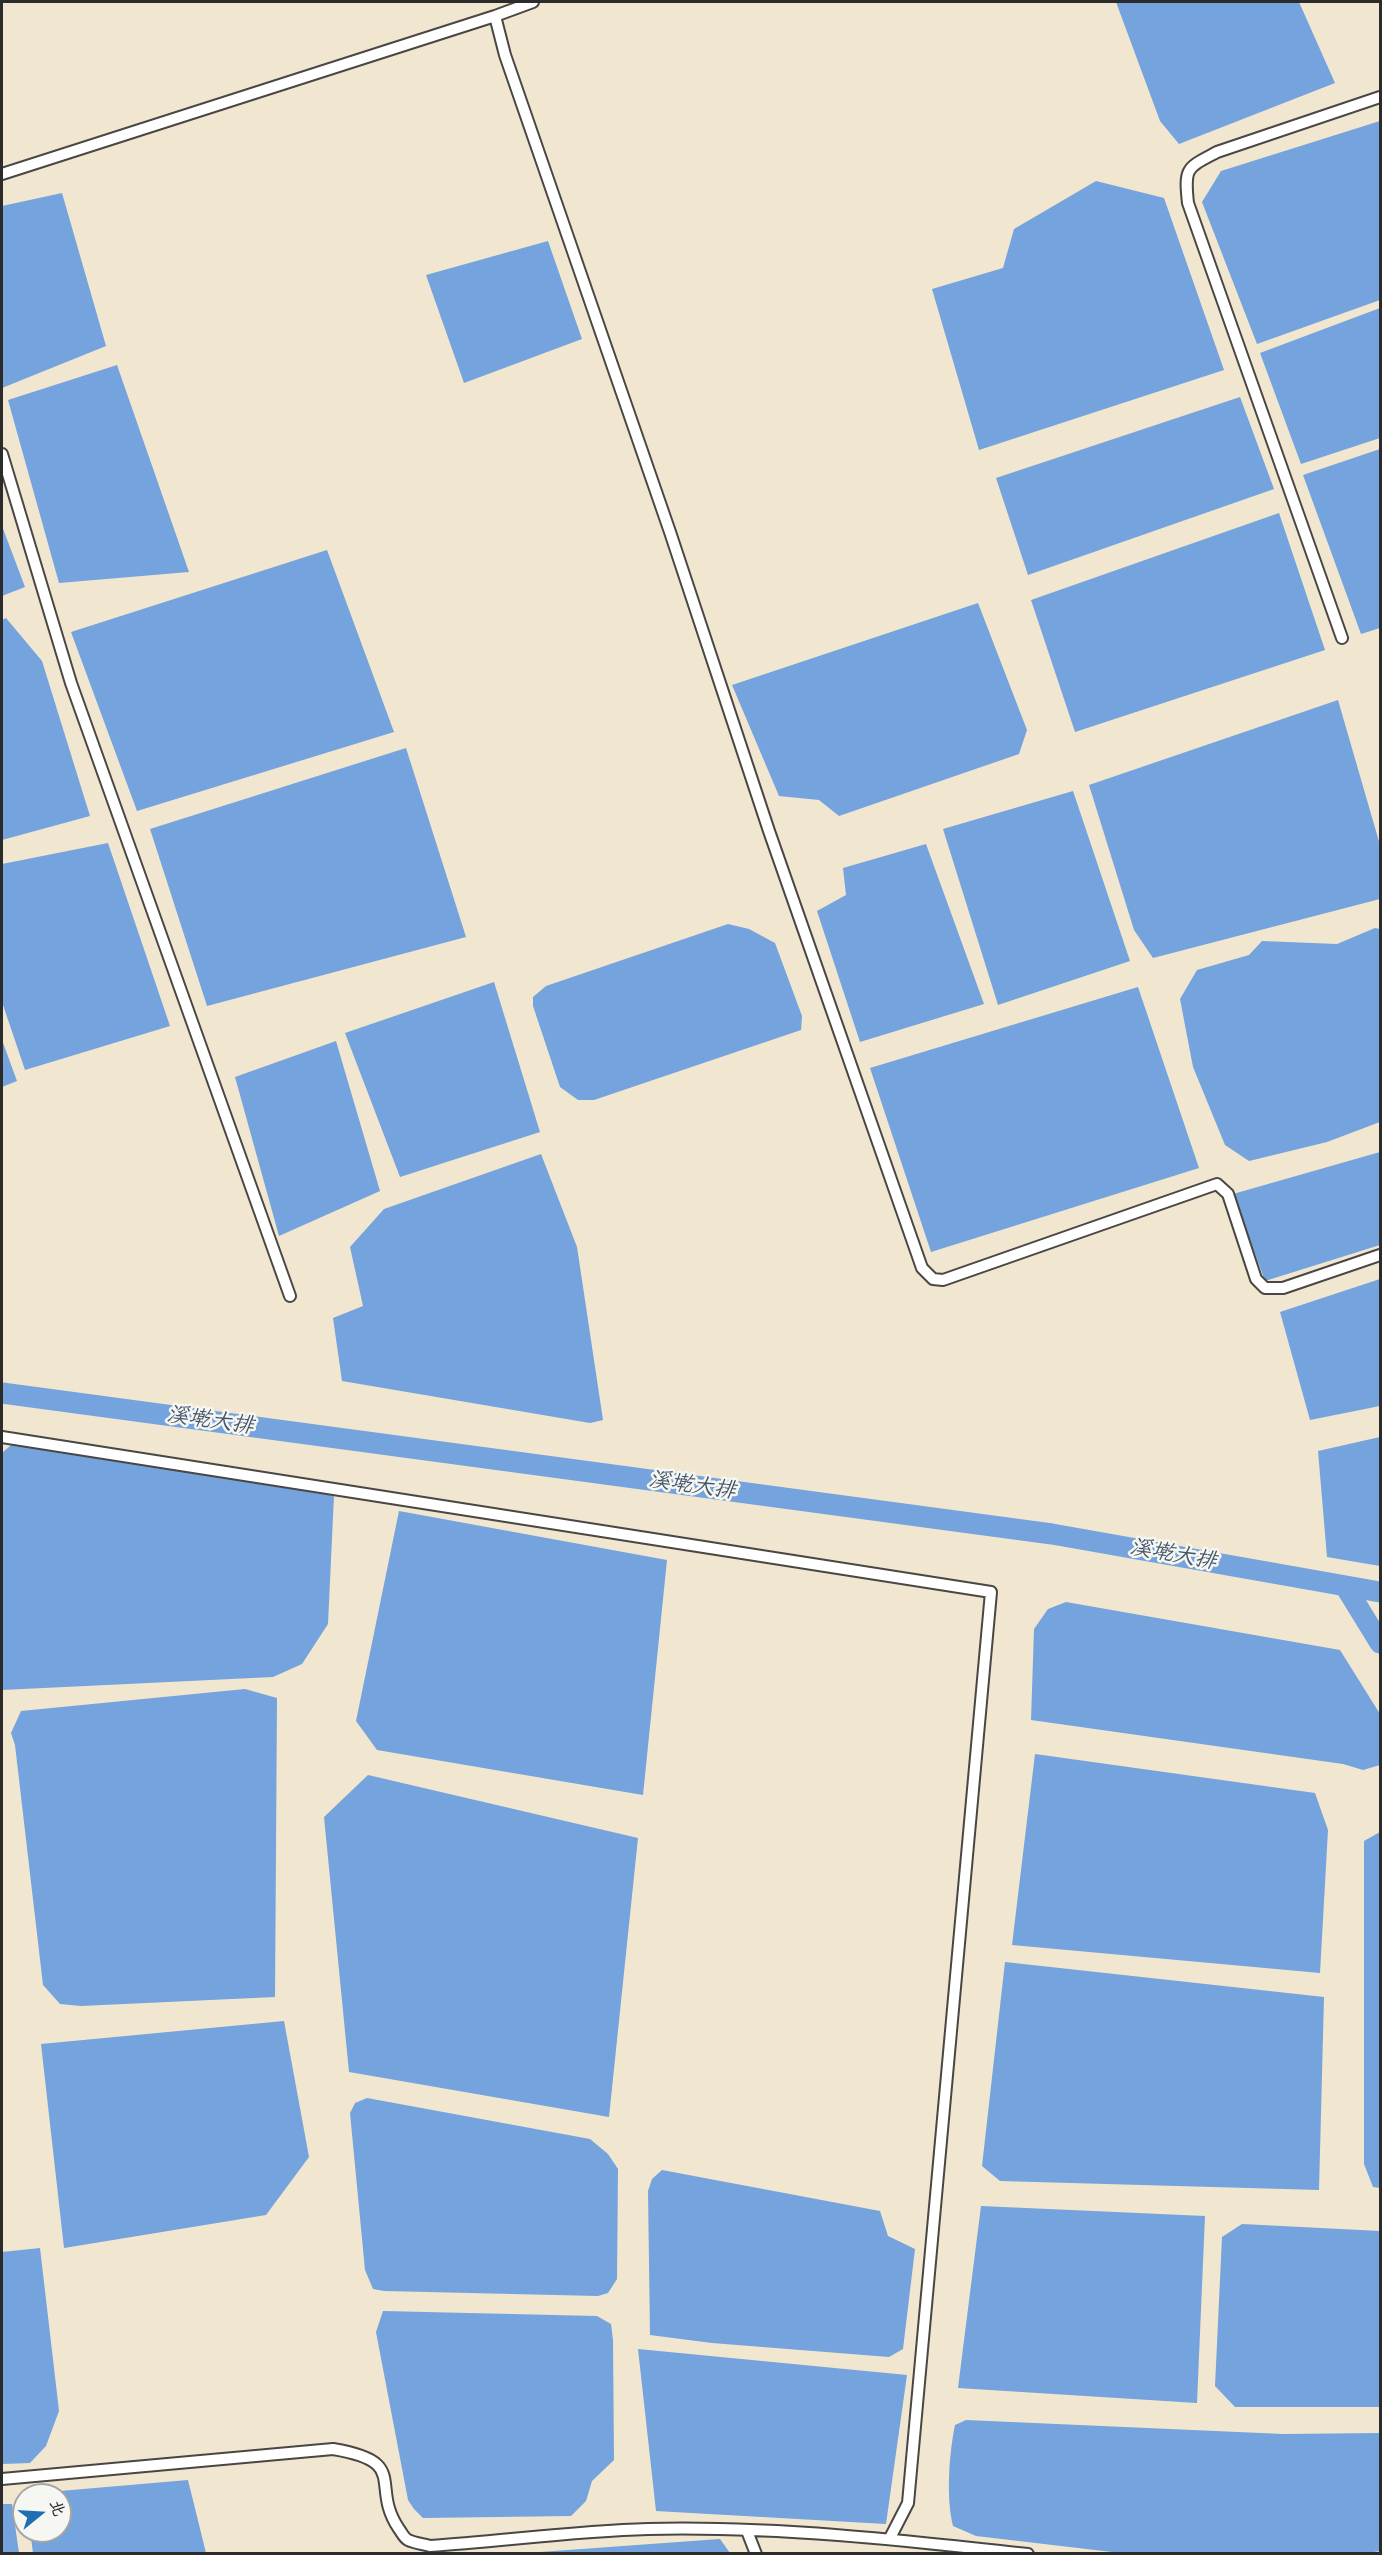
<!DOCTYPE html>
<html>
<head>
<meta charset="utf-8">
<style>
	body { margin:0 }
	#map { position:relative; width:1382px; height:2555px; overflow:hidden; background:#f1e6cf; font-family:Sriracha,"LXGW WenKai TC",sans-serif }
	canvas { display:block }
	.frame { position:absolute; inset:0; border:3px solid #2b2b2b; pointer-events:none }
	.north { position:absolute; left:12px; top:2483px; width:60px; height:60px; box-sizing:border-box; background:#f6f6f2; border:2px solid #a5a5a2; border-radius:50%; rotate:72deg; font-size:16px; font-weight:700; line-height:24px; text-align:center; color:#2b2b2b }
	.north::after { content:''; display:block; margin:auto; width:21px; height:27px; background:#1f6fb2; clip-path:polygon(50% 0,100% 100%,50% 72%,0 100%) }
</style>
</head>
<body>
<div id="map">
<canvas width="1382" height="2555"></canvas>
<div class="frame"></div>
<div class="north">北</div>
</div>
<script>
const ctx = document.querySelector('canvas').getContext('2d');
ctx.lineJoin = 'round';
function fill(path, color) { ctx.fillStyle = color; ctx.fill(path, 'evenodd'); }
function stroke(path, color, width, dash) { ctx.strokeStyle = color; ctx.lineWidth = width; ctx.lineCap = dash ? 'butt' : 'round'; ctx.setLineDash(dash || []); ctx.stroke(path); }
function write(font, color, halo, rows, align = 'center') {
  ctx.font = font + ' Sriracha,"LXGW WenKai TC",sans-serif'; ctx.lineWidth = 5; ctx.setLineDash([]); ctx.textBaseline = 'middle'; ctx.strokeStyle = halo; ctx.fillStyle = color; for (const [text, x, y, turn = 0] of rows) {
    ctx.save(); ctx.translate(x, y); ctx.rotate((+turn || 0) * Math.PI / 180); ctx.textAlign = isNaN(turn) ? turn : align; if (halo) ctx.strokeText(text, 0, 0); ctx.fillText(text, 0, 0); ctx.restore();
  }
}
const water = new Path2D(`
	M1116 2H1299L1335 83 1179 144 1160 121Z
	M1380 121V300L1257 344 1202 202 1221 171Z
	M1096 181 1164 198 1224 370 979 450 932 289 1003 268 1014 229Z
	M62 193 106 346 2 388V206Z
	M548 241 582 339 464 383 426 275Z
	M1380 308V438L1301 464 1260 353Z
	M117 365 189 572 59 583 8 400Z
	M1240 397 1274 489 1028 575 996 478Z
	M1380 449V628L1361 634 1303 475Z
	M1279 513 1325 650 1075 732 1031 600Z
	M2 526 25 587 2 596Z
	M327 550 394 732 137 811 71 632Z
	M978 603 1027 730 1019 754 839 816 819 800 779 796 732 685Z
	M6 618 42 661 90 816 2 840V620Z
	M1338 700 1380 845V899L1153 958 1134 930 1089 785Z
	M406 748 466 937 207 1006 150 829Z
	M1073 791 1130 961 998 1005 943 829Z
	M108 843 170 1026 25 1070 2 1002V864Z
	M926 844 984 1004 860 1042 817 911 846 895 843 868Z
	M728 924 749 929 775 943 802 1016 801 1030 594 1100H578L560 1087 533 1006V997L546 986Z
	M1375 928 1380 929V1122L1327 1142 1249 1161 1225 1145 1193 1067 1180 999 1197 970 1249 955 1262 941 1337 944Z
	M494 982 540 1132 400 1177 345 1033Z
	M1138 987 1199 1168 931 1252 870 1068Z
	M2 1040 17 1081 2 1087Z
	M336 1041 380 1191 279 1236 235 1077Z
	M1380 1152V1245L1265 1281 1233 1194Z
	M541 1154 577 1247 603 1420 590 1423 342 1381 333 1318 363 1306 350 1247 384 1209Z
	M1380 1279V1406L1310 1420 1280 1312Z
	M1380 1437V1566L1327 1557 1318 1451Z
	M19 1438 334 1495 328 1624 302 1664 273 1677 2 1690V1453Z
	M399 1511 667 1560 643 1795 377 1750 356 1721Z
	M1066 1602 1340 1650 1380 1714V1765L1363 1770 1343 1764 1031 1720 1034 1629 1048 1609Z
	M245 1689 277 1698 275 1997 81 2006 60 2004 43 1985 15 1745 11 1733 21 1711Z
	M1035 1754 1315 1793 1328 1830 1320 1973 1012 1945Z
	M368 1775 638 1838 609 2117 349 2072 324 1817Z
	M1380 1832V2188L1373 2187 1364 2164V1841Z
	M1005 1962 1324 1997 1319 2190 1000 2181 982 2166Z
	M284 2021 309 2157 266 2215 64 2248 41 2044Z
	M367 2098 590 2139 608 2154 618 2169 617 2279 608 2293 598 2296 384 2291 373 2289 365 2270 350 2113 355 2103Z
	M662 2170 880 2211 888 2236 915 2249 903 2349 889 2357 712 2343 650 2335 648 2191 652 2179Z
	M981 2206 1205 2216 1197 2403 958 2388Z
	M1242 2224 1380 2231V2407H1235L1215 2386 1222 2237Z
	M40 2248 59 2411 46 2446 30 2463 2 2464V2252Z
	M383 2311 597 2316 611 2324 613 2340 614 2460 592 2481 586 2501 571 2516 423 2518 414 2509 408 2500 376 2332Z
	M638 2349 907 2375 886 2524 656 2511Z
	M966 2420 1283 2434 1380 2433V2551L1362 2554H1129L976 2536 953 2526C946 2498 949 2454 955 2425Z
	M188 2480 206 2553H33L30 2531H60V2495L25 2494Z
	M2 2504H12L19 2553H2Z
	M720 2539 730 2553H526Z`);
const canal = new Path2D(`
	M2 1393 1052 1534 1380 1592
	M1345 1586 1380 1643`);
const lane = new Path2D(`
	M495 16 505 55 670 532 769 831 922 1268 933 1279 943 1280 1217 1184 1228 1194 1256 1279 1265 1288H1283L1380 1255
	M2 174 495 16 533 2
	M2 454 71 683 290 1296
	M1342 638 1188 203C1184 167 1187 168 1217 152L1380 97
	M2 1437 991 1592 908 2503 890 2538
	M2 2479 333 2449C411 2462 369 2485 399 2529 402 2533 404 2538 408 2540 414 2543 423 2544 430 2546 503 2541 575 2531 648 2529 775 2526 902 2540 1028 2554
	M747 2531 756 2554`);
const waterNames = [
	["溪墘大排",210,1421,8],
	["溪墘大排",692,1486,8],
	["溪墘大排",1173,1555,10]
];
fill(water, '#74a3dd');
stroke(canal, '#74a3dd', 21);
stroke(lane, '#494744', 14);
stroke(lane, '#fff', 10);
write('italic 22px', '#455569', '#f6f6f2', waterNames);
</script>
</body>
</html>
